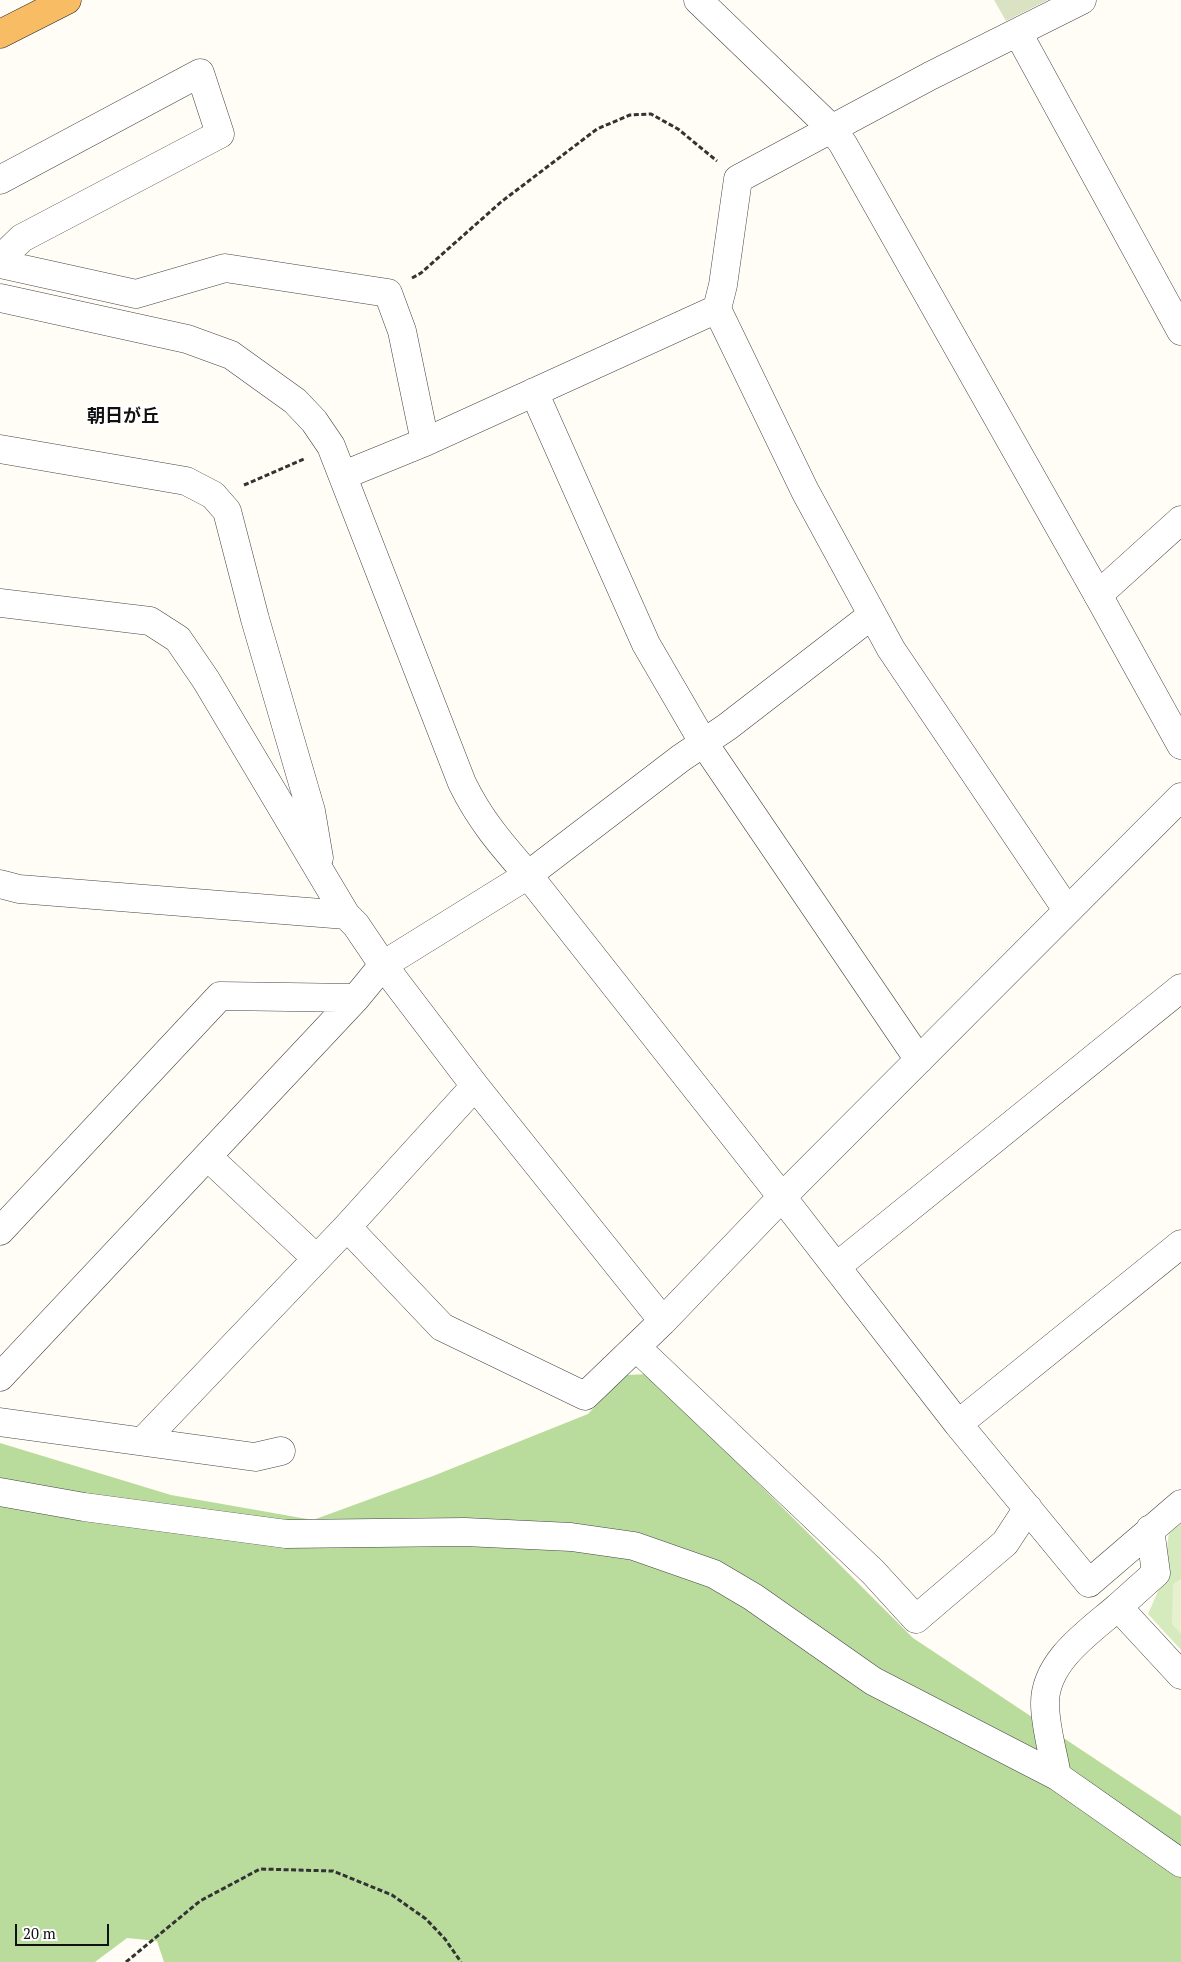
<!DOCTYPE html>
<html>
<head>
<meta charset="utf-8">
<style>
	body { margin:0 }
	#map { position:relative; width:1181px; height:1962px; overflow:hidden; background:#fffdf5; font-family:"PT Serif",serif }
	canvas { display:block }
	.scale { position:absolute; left:15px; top:1924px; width:94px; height:22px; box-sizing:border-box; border:2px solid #111; border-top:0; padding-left:6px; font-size:15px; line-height:18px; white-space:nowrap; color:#111; -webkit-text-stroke:4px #fff; paint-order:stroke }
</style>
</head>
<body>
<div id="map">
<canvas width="1181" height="1962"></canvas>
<div class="scale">20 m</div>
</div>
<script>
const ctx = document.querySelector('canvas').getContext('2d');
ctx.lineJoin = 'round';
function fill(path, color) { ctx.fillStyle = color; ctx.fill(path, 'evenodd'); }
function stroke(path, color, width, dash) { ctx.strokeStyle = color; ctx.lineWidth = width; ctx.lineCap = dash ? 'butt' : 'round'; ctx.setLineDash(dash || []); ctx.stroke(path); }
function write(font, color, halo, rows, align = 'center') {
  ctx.font = font + ' "PT Serif","Noto Sans JP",serif'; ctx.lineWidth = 5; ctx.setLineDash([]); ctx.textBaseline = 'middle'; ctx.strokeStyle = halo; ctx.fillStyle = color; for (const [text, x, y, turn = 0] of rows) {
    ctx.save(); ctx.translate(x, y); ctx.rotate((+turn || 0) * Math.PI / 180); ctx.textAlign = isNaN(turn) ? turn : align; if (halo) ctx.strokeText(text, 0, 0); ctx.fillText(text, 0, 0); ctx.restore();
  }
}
const green = new Path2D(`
	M1181 1521V1650L1148 1614 1163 1580 1169 1532Z`);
const forest = new Path2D(`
	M649 1374 913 1638 1181 1816V1962H164L157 1941 127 1938 95 1962H0V1443L171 1495 313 1520 433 1476 588 1414 625 1375Z`);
const cemetery = new Path2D(`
	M994 0H1048L1006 21Z`);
const pitch = new Path2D(`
	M1181 1579V1634L1172 1624 1173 1584Z`);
const path = new Path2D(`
	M412 278 421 273 501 202 597 129 630 115 651 114 678 129 717 161
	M244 485 304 459
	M126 1962 200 1901 260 1869 333 1871 392 1895 426 1919 445 1939 461 1962`);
const minor = new Path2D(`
	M1018 33 1181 331
	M0 180 200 73 220 134 22 238 0 259
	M0 264 136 294 225 268 388 293 402 331 425 442
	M0 298 187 339 231 355 295 401 314 421 331 446 462 783C480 820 501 844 528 875L782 1197 958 1424 1089 1583 1181 1504
	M534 392 646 644 703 742 919 1060
	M0 449 186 481 213 495 227 511 255 619 311 811 319 858
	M344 475 425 442 717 309
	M1098 595 1181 520
	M0 603 150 621 178 639 206 680 346 915 356 925 383 965 475 1086 663 1321 782 1197 1181 797
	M0 884 19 889 346 915
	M1067 910 891 649 805 491 717 309 723 285 738 179 930 76 1082 0
	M208 1157 316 1258
	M347 1227 475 1086
	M0 1231 220 996 356 998 383 965 528 875 681 758 727 727 872 615
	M836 1267 1181 988
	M636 1347 873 1572 916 1619 1005 1543 1028 1508
	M0 1377 356 998
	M0 1422 255 1457 281 1451
	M958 1424 1181 1244
	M143 1441 347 1227 442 1327 585 1396 663 1321
	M0 1492 84 1507 286 1534 465 1532 571 1537 634 1546 714 1574 753 1597 873 1681 1057 1776 1181 1863
	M1150 1529 1156 1573 1118 1607 1181 1675
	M1057 1776C1053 1752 1045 1727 1045 1703 1045 1661 1089 1632 1118 1607`);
const tertiary = new Path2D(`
	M698 0 832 129 843 144 1098 595 1181 745`);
const trunk = new Path2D(`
	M0 34 67 0`);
const neighbourhoodNames = [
	["朝日が丘",123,417]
];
fill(green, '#d5ebbd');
fill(forest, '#b9dc9c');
fill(cemetery, '#d9e3c4');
fill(pitch, '#e6f2cf');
stroke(minor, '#444', 29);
stroke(tertiary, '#444', 29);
stroke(trunk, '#222', 29);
stroke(path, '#333', 3, [5, 2.5]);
stroke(minor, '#fff', 28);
stroke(tertiary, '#fff', 28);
stroke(trunk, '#f7bc64', 28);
write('bold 18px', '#111', '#fff', neighbourhoodNames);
</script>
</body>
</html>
